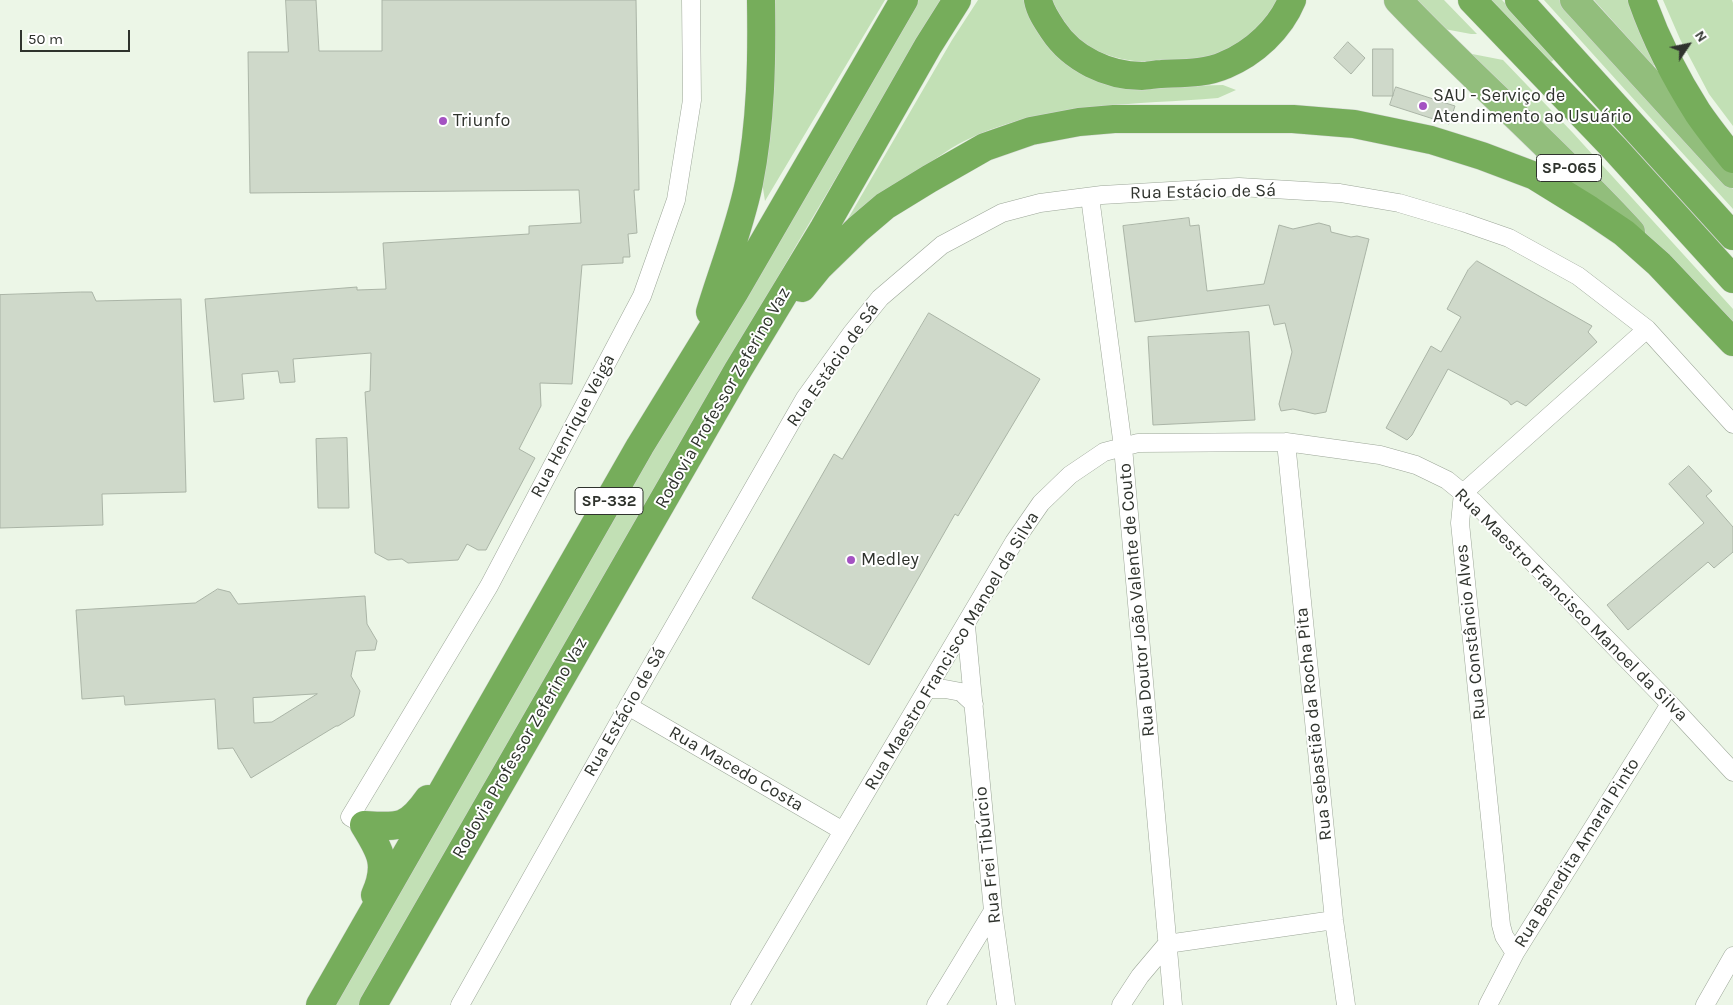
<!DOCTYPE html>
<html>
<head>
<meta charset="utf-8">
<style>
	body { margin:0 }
	#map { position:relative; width:1733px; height:1005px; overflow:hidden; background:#ecf6e7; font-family:Karla,sans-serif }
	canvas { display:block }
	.north { position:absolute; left:1663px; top:20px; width:50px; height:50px; -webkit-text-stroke:4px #fff; paint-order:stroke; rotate:56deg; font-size:14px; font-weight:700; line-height:20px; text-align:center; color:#2f332d }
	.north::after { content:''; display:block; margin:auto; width:18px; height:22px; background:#2f332d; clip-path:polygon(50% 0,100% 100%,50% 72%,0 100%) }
	.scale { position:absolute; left:20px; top:30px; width:110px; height:22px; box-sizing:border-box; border:2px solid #2f332d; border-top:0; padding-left:6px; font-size:15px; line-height:18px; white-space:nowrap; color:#2f332d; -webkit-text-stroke:4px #fff; paint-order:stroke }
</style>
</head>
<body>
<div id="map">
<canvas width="1733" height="1005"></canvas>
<div class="north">N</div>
<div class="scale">50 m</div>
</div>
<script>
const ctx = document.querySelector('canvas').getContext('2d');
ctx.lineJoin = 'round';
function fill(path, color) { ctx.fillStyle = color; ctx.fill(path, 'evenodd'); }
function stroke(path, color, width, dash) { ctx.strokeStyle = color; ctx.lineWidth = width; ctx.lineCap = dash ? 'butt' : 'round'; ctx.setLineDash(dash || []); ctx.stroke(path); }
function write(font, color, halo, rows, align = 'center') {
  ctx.font = font + ' Karla,sans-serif'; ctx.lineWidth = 4; ctx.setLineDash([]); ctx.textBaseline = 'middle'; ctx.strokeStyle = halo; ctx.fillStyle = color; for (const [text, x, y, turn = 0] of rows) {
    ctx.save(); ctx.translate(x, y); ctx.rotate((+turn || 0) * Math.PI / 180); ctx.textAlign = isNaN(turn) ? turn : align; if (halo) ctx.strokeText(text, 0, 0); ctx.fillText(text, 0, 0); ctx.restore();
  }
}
const green = new Path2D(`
	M772 0H885L765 201 761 176Z
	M913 0H941L797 244 566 643 361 1005H333L546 632Z
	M978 0H1028L1042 33 1184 86 1223 85 1236 90 1218 98C1136 105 1051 102 975 136 953 145 934 160 914 174 892 190 869 206 846 222L952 40Z
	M1052 0H1279C1272 11 1265 26 1255 35 1251 39 1243 41 1238 44 1231 47 1225 52 1218 54 1182 66 1123 67 1090 47 1072 37 1061 18 1052 0Z
	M1412 0H1444L1477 34H1471L1439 28Z
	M1491 0H1502L1556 58 1551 62Z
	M1544 0H1562L1733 189V209Z
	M1594 0H1633L1655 64 1653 66Z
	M1663 0H1732L1733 3V126L1709 94 1680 39Z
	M1462 52 1503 60 1573 133 1733 309V329L1631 218Z`);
const building = new Path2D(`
	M286 0H316L319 51H382V0H636L639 190H634L637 233 628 234 630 257H623V263L582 265 572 384 540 383 541 406 519 449 535 458 486 550H478L467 544 458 560 408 563 402 559 388 560 375 553 365 392 370 391 371 353 293 359 295 382 280 383 278 371 242 374 244 399 214 402 205 299 357 287V290L386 289 383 243 529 234V226L581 223 579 190 250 193 248 52H288Z
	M1348 42 1365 58 1351 74 1334 58Z
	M1373 49H1393V96H1373Z
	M1396 87 1455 106 1449 124 1390 105Z
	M1189 218 1190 226 1199 225 1207 291 1264 284 1279 225 1293 229 1319 223 1330 226 1331 232 1351 237 1357 236 1369 239 1326 412 1315 414 1293 409 1281 411 1279 404 1292 352 1285 323 1274 325 1269 305 1135 322 1123 226Z
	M1477 261 1592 326 1588 332 1597 342 1526 406 1517 401 1511 405 1508 401 1448 369 1412 435 1407 440 1386 428 1431 346 1441 352 1461 317 1447 309 1468 270Z
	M81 292H92L96 301 181 299 186 492 102 494 103 525 0 528V295Z
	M929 313 1040 379 958 516 955 514 869 665 752 598 834 454 842 459Z
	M1249 332 1255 420 1153 425 1148 337Z
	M347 438 349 508H318L316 439Z
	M1689 466 1712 491 1706 496 1733 527V552L1714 568 1708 562 1628 630 1607 605 1704 523 1669 484Z
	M218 589 230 592 238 604 365 596 367 624 377 641 375 650 356 651 351 676 360 691 354 716 338 726H336L251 778 233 748 218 749 215 699 125 705 124 696 82 699 76 610 195 603ZM317 694 272 722 254 723 253 698Z`);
const minor = new Path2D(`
	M1090 197 1123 447 1173 1005
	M1286 442 1334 920 1346 1005
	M966 626 993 911 1006 1005
	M927 689H945L961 692 974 704
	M628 706 843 831
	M364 825 350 817 489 586 642 296 676 200 692 100 691 0
	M1515 953 1504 936 1501 925 1460 523 1463 493 1647 329
	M460 1005 618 724 805 398 851 334 880 298 942 245 1002 213 1040 203 1102 195 1239 187 1340 193 1399 203 1463 222 1509 238 1578 276 1647 329 1733 424
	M740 1005 1014 542 1041 503 1070 475 1104 452 1138 443 1286 442 1380 455 1416 465 1447 480 1474 502 1670 704 1733 772
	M936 1005 993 911
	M1121 1005 1140 976 1167 944 1334 920
	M1488 1005 1515 953 1670 704
	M1705 1005 1733 956`);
const trunk = new Path2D(`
	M1398 0C1474 80 1557 151 1631 232
	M1574 0 1733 174`);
const motorway = new Path2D(`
	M1038 0C1040 11 1047 21 1053 30 1072 59 1108 76 1142 76 1148 76 1155 74 1161 74 1182 73 1205 74 1225 65 1254 53 1280 29 1292 0
	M1472 0 1614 148 1733 279
	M1519 0 1733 236
	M1642 0C1656 40 1675 77 1698 113 1709 129 1721 144 1733 159
	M802 288 819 267 858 229 885 206 929 179 985 147 1031 131 1079 122 1114 119H1293L1354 124 1431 140 1482 156 1535 176 1590 210 1624 233 1659 264 1733 342
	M710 312C723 269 740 227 749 183 761 123 762 61 761 0
	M364 825C380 851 389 864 375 895
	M364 825C398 827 407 829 428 799
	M320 1005 640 446 734 293 904 0
	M373 1005 738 370 824 228 928 46 957 0`);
const markers = [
	[1423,106,5,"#a452c2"],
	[443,121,5,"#a452c2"],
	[851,560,5,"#a452c2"]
];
const shields = [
	[1569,168,65],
	[609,501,68]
];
const shieldNames = [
	["SP-065",1569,168],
	["SP-332",609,501]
];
const poiNames = [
	["SAU - Serviço de",1433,96],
	["Atendimento ao Usuário",1433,117],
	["Triunfo",453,121],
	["Medley",861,560]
];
const streetNames = [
	["Rua Estácio de Sá",1203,192,-1],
	["Rua Estácio de Sá",833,365,-55],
	["Rodovia Professor Zeferino Vaz",723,398,-60],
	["Rua Henrique Veiga",573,426,-62],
	["Rua Doutor João Valente de Couto",1137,600,-95],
	["Rua Maestro Francisco Manoel da Silva",1571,605,45],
	["Rua Constâncio Alves",1471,632,-96],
	["Rua Maestro Francisco Manoel da Silva",952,651,-59],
	["Rua Estácio de Sá",625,712,-60],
	["Rua Sebastião da Rocha Pita",1314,724,-96],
	["Rodovia Professor Zeferino Vaz",520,748,-60],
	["Rua Macedo Costa",736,769,30],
	["Rua Benedita Amaral Pinto",1577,853,-58],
	["Rua Frei Tibúrcio",988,855,-96]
];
fill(green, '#c2e0b5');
fill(building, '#cfd9ca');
stroke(building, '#aab4a6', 1);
stroke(minor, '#9ca698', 19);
stroke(trunk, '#d5d6d5', 29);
stroke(motorway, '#d5d6d5', 29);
stroke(minor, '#fff', 18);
stroke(trunk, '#92be7c', 28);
stroke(motorway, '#76ad5b', 28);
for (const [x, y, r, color] of markers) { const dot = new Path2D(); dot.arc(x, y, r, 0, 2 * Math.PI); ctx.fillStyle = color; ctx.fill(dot); stroke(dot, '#fff', 2); }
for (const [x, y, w] of shields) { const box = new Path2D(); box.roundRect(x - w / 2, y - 13.5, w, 27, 4); ctx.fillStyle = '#fff'; ctx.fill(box); stroke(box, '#2f332d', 1); }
write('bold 16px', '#2f332d', null, shieldNames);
write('18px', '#2f332d', '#fff', poiNames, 'left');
write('18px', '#2f332d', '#fff', streetNames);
</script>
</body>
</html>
